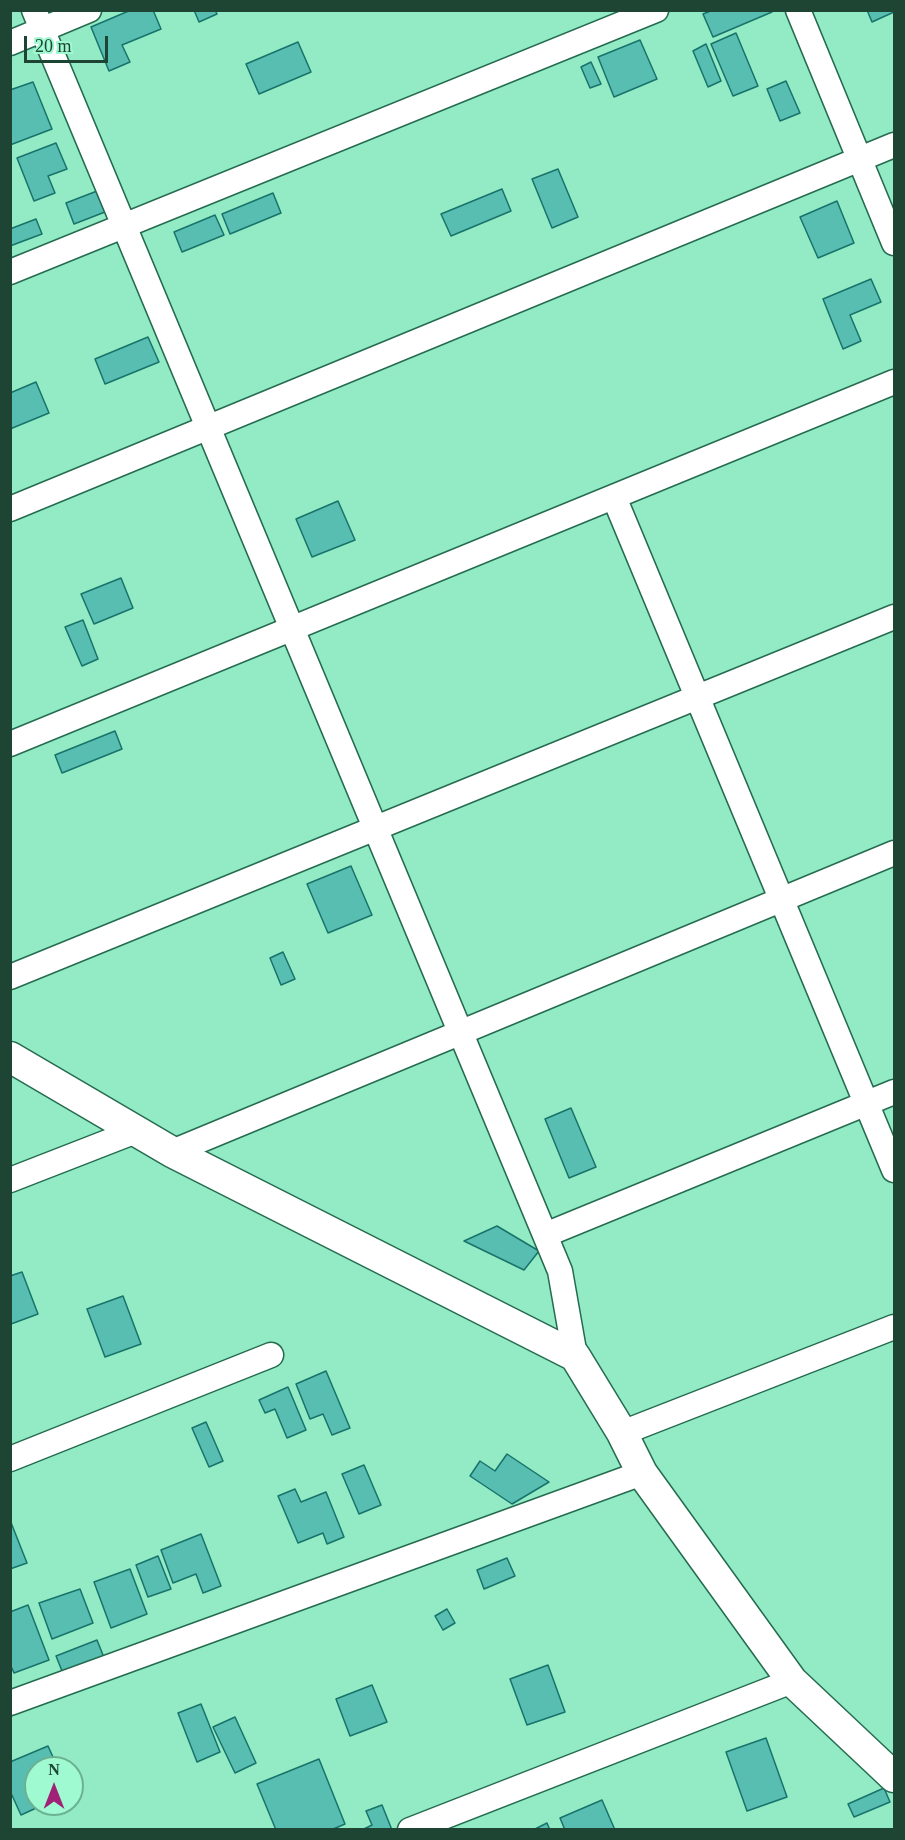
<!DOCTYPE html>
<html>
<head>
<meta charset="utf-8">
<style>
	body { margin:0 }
	#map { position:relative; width:905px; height:1840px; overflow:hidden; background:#92ebc4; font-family:Georgia,serif }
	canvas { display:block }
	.frame { position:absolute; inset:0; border:12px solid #1e4434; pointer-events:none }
	.north { position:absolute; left:24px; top:1756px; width:60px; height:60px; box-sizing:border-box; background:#9ff9d1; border:2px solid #6bb192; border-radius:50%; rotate:0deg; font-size:16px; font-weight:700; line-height:24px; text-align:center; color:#1e4434 }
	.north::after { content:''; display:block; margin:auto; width:21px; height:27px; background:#9f2277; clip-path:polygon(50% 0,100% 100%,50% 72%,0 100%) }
	.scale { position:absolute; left:24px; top:36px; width:84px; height:27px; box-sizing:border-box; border:3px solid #1e4434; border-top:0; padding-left:8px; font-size:18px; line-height:21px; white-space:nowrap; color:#1e4434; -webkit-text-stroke:4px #9ff9d1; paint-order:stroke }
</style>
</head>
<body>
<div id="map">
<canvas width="905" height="1840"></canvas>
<div class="frame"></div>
<div class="north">N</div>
<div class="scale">20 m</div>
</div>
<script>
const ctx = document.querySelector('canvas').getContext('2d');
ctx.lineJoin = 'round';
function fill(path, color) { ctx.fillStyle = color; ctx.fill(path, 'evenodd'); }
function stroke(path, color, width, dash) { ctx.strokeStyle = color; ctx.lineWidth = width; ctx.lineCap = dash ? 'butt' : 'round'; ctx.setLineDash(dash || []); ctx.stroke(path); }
const building = new Path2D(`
	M131 10H153L161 29 122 45 130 62 109 71 91 27Z
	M194 10H215L217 14 199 22Z
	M713 10H771L772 12 713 37 703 14Z
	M867 10H894V12L872 22Z
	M736 33 758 86 733 96 711 44Z
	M640 40 657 79 614 97 598 57Z
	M298 42 311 72 259 94 246 64Z
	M706 44 721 81 708 87 693 51Z
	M591 62 601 84 590 88 581 67Z
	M786 81 800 113 780 121 767 89Z
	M33 82 52 129 10 145V90Z
	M56 143 67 169 48 176 55 193 34 201 17 158Z
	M558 169 578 217 552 228 532 179Z
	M502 189 511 211 451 236 441 214Z
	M97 191 105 212 74 224 66 203Z
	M273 193 281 213 230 234 222 214Z
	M837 201 854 243 818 258 800 217Z
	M215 215 224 235 182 252 174 232Z
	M36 219 42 234 10 246V229Z
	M871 279 881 302 850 315 861 341 843 349 823 299Z
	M148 337 159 362 105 384 95 359Z
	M36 382 49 413 10 429V393Z
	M338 501 355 540 312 557 296 519Z
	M121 578 133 608 94 624 81 594Z
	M83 620 98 659 82 666 65 627Z
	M115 731 122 749 62 773 55 755Z
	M351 866 372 915 328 933 307 884Z
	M283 952 295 979 281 985 270 958Z
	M571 1108 596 1167 569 1178 545 1119Z
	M497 1226 539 1251 524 1270 464 1241Z
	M22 1272 38 1314 11 1324 10 1276Z
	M123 1296 141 1344 105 1357 87 1309Z
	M326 1371 350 1428 332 1435 323 1414 310 1419 296 1384Z
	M288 1387 306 1430 287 1438 275 1409 265 1413 259 1400Z
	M206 1422 223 1461 209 1467 192 1428Z
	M507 1454 549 1482 512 1504 470 1476 480 1461 495 1471Z
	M364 1465 381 1505 359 1514 342 1474Z
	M295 1489 301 1502 326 1492 344 1537 327 1544 323 1533 298 1543 278 1496Z
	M10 1520 27 1563 10 1569Z
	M201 1534 221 1586 203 1593 196 1574 173 1583 161 1550Z
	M158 1556 171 1589 148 1597 136 1565Z
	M507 1558 515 1576 484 1589 477 1570Z
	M130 1569 147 1614 111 1628 94 1582Z
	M80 1589 93 1623 52 1639 39 1603Z
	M28 1605 49 1660 14 1673 10 1664V1612Z
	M447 1609 455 1623 443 1630 435 1616Z
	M97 1640 105 1660 64 1676 56 1656Z
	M548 1665 565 1712 527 1725 510 1679Z
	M372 1685 387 1722 350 1736 336 1699Z
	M201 1704 220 1752 197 1762 178 1713Z
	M235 1717 256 1763 235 1773 213 1727Z
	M766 1738 787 1797 747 1811 726 1752Z
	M48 1746 58 1768H36V1804H45L21 1815 10 1791V1762Z
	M319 1759 345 1824 331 1830H276L257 1784Z
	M884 1788 890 1802 854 1817 848 1804Z
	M602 1800 615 1830H565L560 1818Z
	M382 1805 392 1830H362L372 1825 366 1811Z
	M547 1823 550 1830H533Z`);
const minor = new Path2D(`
	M34 10 560 1271 575 1356
	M798 10 894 243
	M10 43 89 10
	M10 272 656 10
	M614 497 894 1170
	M10 509 894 145
	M10 744 894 382
	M10 977 894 617
	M172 1152 894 853
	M10 1180 136 1131
	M545 1235 894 1092
	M622 1433 894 1327
	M10 1459 271 1355
	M10 1703 642 1473
	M410 1830 792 1681`);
const tertiary = new Path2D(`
	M10 1057 172 1152 575 1356 622 1433 642 1473 792 1681 894 1777`);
fill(building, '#58beb1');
stroke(building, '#18736a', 1.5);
stroke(minor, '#256b50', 27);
stroke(tertiary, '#256b50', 33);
stroke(minor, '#fff', 24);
stroke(tertiary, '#fff', 30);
</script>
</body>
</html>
